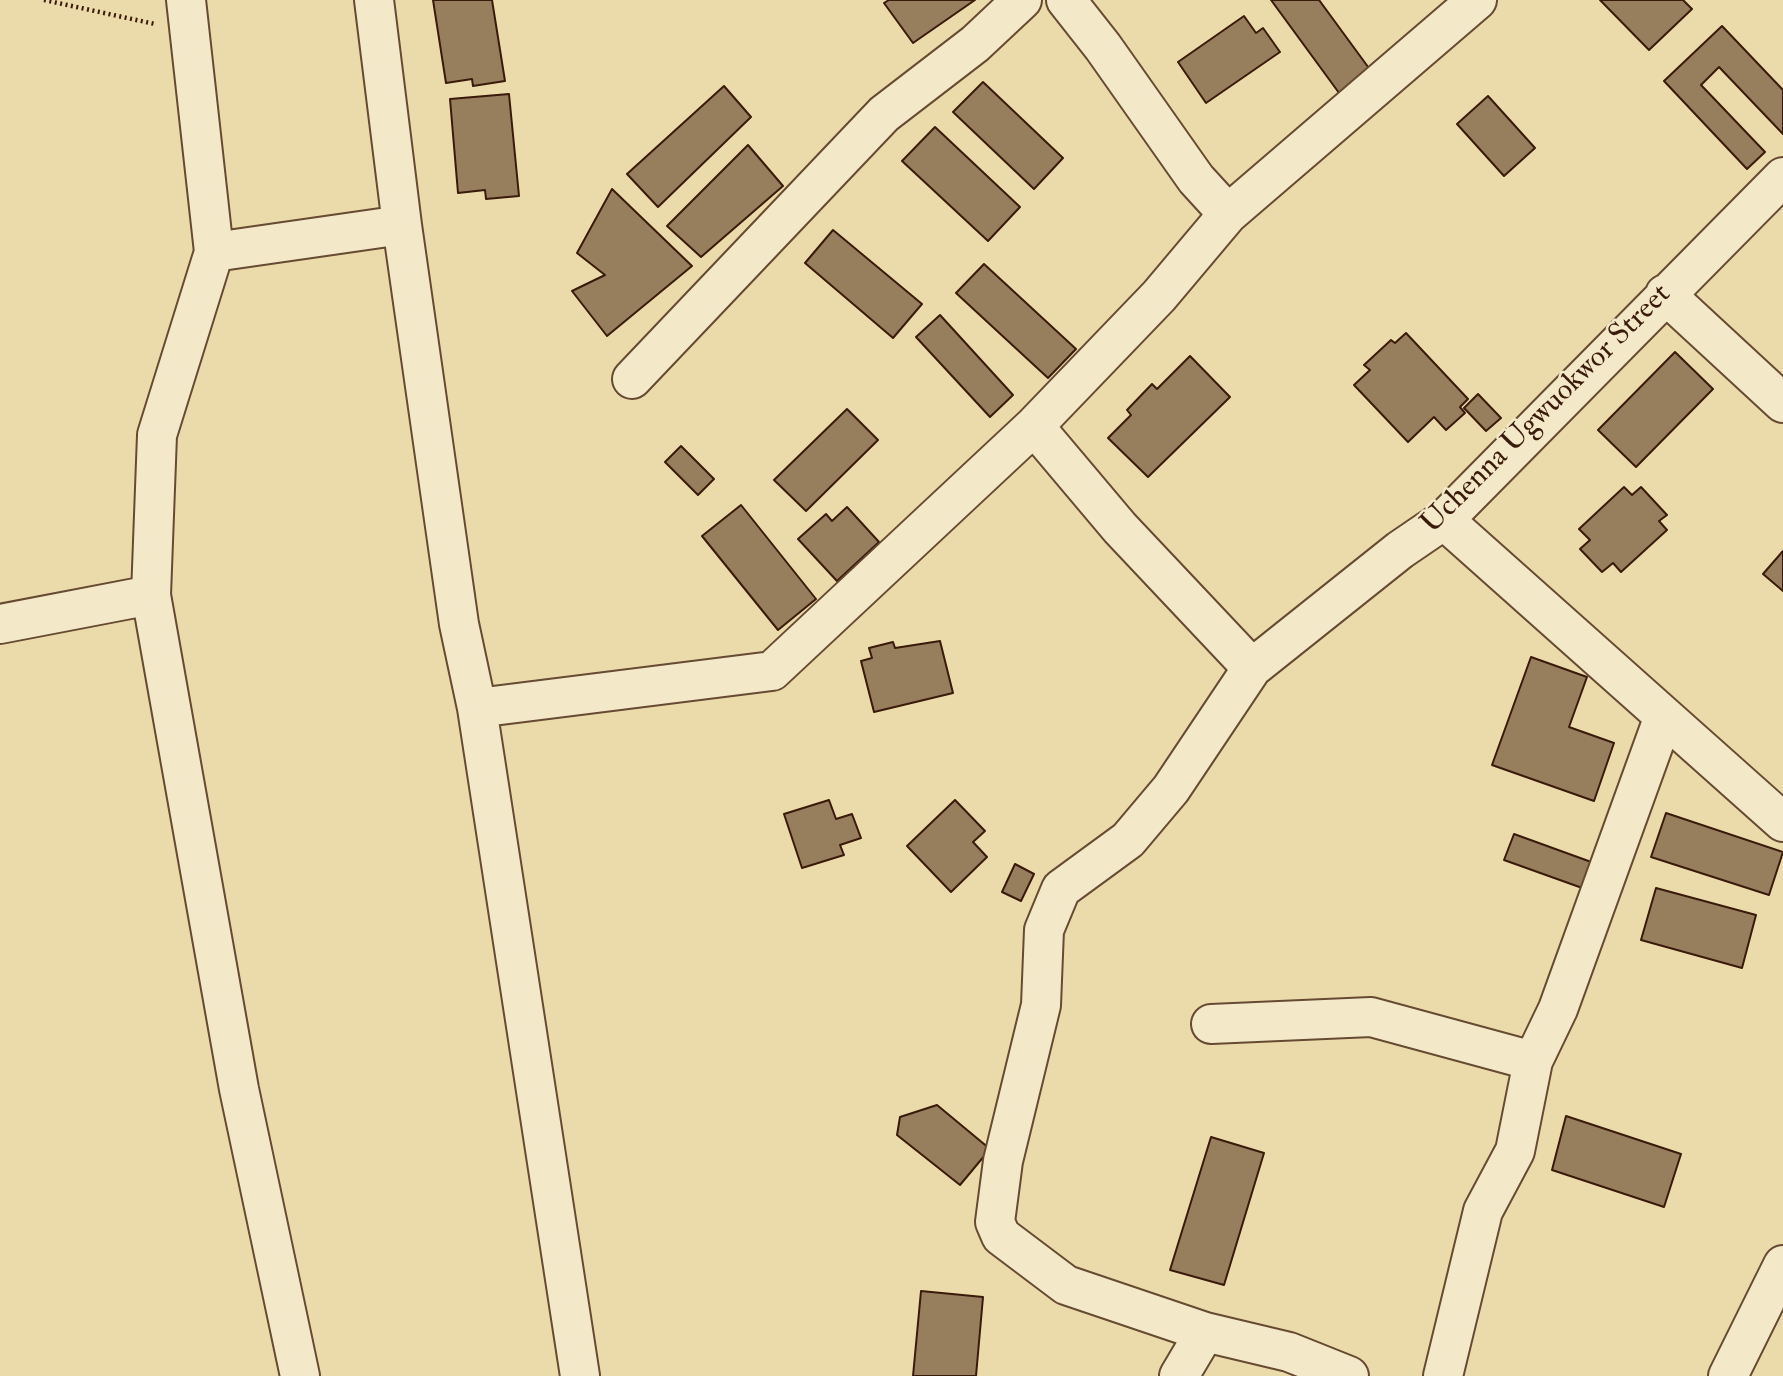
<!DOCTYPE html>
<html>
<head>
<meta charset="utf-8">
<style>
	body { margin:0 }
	canvas { display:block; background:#ecdbaa }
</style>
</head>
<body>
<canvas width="1783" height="1376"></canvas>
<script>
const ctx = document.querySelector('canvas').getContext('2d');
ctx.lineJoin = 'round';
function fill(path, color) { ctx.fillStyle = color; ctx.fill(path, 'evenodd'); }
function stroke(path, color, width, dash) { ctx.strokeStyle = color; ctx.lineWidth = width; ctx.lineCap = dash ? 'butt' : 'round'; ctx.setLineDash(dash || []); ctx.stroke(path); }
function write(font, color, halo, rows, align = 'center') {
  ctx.font = font + ' "IM FELL Double Pica",serif'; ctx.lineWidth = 5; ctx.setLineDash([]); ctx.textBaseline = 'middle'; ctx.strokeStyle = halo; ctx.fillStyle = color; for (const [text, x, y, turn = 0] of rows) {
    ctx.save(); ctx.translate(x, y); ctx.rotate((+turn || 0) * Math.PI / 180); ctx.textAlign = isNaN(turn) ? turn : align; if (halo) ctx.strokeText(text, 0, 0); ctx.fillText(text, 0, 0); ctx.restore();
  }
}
const building = new Path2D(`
	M433 0H492L505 81 473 86 472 79 446 83Z
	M889 0H975L913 43 884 3Z
	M1271 0H1319L1374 75 1342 97Z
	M1600 0H1683L1692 9 1649 50Z
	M1244 16 1256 33 1263 28 1280 52 1206 103 1178 62Z
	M1722 26 1783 90V134L1719 67 1701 85 1765 152 1747 169 1664 81Z
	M983 82 1063 158 1034 189 953 112Z
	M724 86 751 117 658 207 627 174Z
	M509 94 519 196 486 199 485 190 458 193 450 99Z
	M1488 96 1535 148 1504 176 1457 124Z
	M935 127 1020 207 988 241 902 161Z
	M748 145 783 186 701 257 667 226Z
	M612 189 692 266 607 336 572 291 605 275 577 253Z
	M833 230 922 304 893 338 805 263Z
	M984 264 1076 349 1048 378 956 293Z
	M940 315 1013 395 990 417 916 337Z
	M1406 333 1468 399 1460 407 1465 413 1446 430 1434 417 1408 442 1354 385 1370 370 1364 365 1391 340 1395 343Z
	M1675 352 1713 389 1636 467 1598 430Z
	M1190 356 1230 397 1148 477 1108 438 1131 415 1127 410 1152 384 1157 389Z
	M1478 394 1501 418 1486 431 1464 408Z
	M847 409 878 440 806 511 774 480Z
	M681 446 714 479 698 495 665 462Z
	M1624 487 1632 495 1641 487 1667 515 1659 521 1667 530 1621 572 1613 563 1602 572 1580 549 1590 540 1579 529Z
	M741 505 816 599 778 630 702 536Z
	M847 507 879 542 837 581 798 539 826 514 832 521Z
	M1783 551V591L1763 574Z
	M940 641 953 693 874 712 861 661 872 658 869 648 893 642 895 648Z
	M1531 657 1587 677 1569 727 1614 743 1594 801 1492 765Z
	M829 800 836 819 852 814 861 838 840 845 844 855 802 868 784 814Z
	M955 800 985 831 973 842 987 857 951 892 907 846Z
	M1666 813 1783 852 1769 895 1651 857Z
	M1514 834 1594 863 1585 889 1504 860Z
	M1015 864 1034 874 1021 901 1002 892Z
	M1656 888 1756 915 1742 968 1641 940Z
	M937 1105 990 1149 960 1185 897 1135 900 1117Z
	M1566 1116 1681 1154 1664 1207 1552 1170Z
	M1211 1137 1264 1153 1224 1285 1170 1270Z
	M921 1291 983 1297 976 1376H913Z`);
const path = new Path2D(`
	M44 0 155 24`);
const minor = new Path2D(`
	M186 0 214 252 157 435 151 595 239 1089 300 1376
	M374 0 402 225 459 624 477 708 580 1376
	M1066 0 1103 47 1196 179 1228 214
	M214 252 402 225
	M1665 294 1783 403
	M632 379 884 114 975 44 1022 0
	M1034 426 1120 528 1252 668
	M1444 520 1783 822
	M0 624 151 595
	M477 708 772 671 1034 426 1159 296 1228 214 1477 0
	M1211 1024 1371 1017 1533 1061
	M1179 1376 1205 1332
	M1349 1376 1289 1352 1205 1332 1066 1285 1001 1236 995 1222 1003 1161 1041 1005 1044 930 1061 889 1128 840 1171 789 1252 668 1400 550 1444 520 1783 177
	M1443 1376 1483 1211 1515 1151 1533 1061 1558 1009 1664 716
	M1728 1376 1783 1265`);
const streetNames = [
	["Uchenna Ugwuokwor Street",1547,410,-45]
];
fill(building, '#977e5d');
stroke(building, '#3a1a0a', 2);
stroke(minor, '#664a32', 42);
stroke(path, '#3a1a0a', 4.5, [2, 3.5]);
stroke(minor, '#f3e8c8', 38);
write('30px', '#3a1a0a', '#f3e8c8', streetNames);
</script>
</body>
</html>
